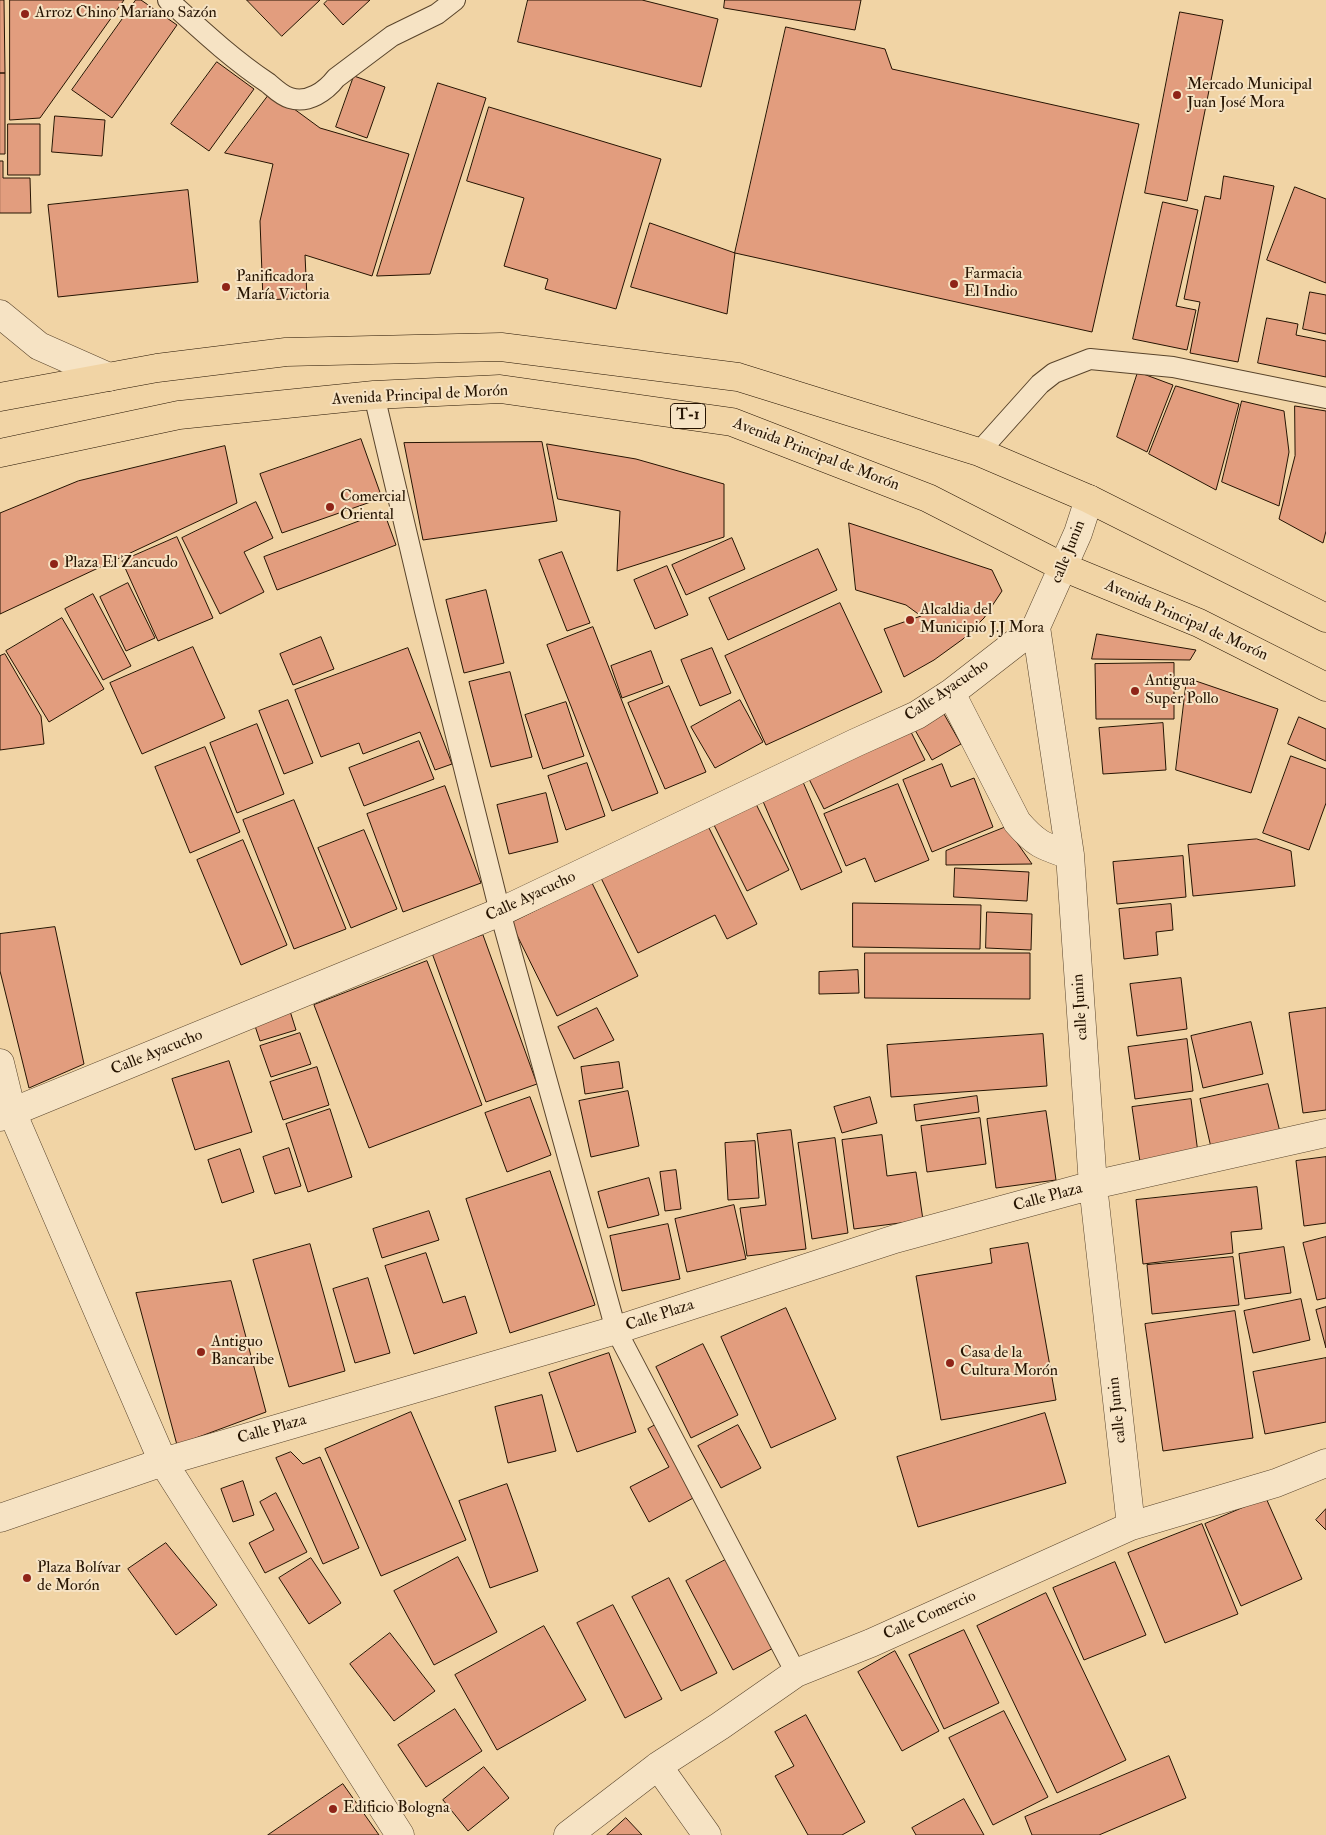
<!DOCTYPE html>
<html>
<head>
<meta charset="utf-8">
<style>
	body { margin:0 }
	canvas { display:block; background:#f1d4a5 }
</style>
</head>
<body>
<canvas width="1326" height="1835"></canvas>
<script>
const ctx = document.querySelector('canvas').getContext('2d');
ctx.lineJoin = 'round';
function fill(path, color) { ctx.fillStyle = color; ctx.fill(path, 'evenodd'); }
function stroke(path, color, width, dash) { ctx.strokeStyle = color; ctx.lineWidth = width; ctx.lineCap = dash ? 'butt' : 'round'; ctx.setLineDash(dash || []); ctx.stroke(path); }
function write(font, color, halo, rows, align = 'center') {
  ctx.font = font + ' "IM FELL Double Pica",serif'; ctx.lineWidth = 4; ctx.setLineDash([]); ctx.textBaseline = 'middle'; ctx.strokeStyle = halo; ctx.fillStyle = color; for (const [text, x, y, turn = 0] of rows) {
    ctx.save(); ctx.translate(x, y); ctx.rotate((+turn || 0) * Math.PI / 180); ctx.textAlign = isNaN(turn) ? turn : align; if (halo) ctx.strokeText(text, 0, 0); ctx.fillText(text, 0, 0); ctx.restore();
  }
}
const building = new Path2D(`
	M0 0H4L5 73H0Z
	M10 0H124L40 118 10 120Z
	M136 0H141L177 25 112 118 72 90Z
	M247 0H320L282 36Z
	M328 0H370L343 25 324 4Z
	M528 0H642L718 19 701 87 518 42Z
	M725 0H861L855 30 724 8Z
	M1180 12 1223 20 1187 201 1145 193Z
	M786 27 885 49 892 69 1139 124 1092 332 735 253Z
	M217 62 254 89 209 151 171 124Z
	M0 73H5V154H0Z
	M354 76 385 87 367 138 336 127Z
	M438 83 486 98 430 274 377 276Z
	M271 92 320 128 409 154 372 276 305 255 307 298 263 300 260 221 273 164 225 153Z
	M489 107 661 159 616 309 545 289 548 279 504 266 524 198 467 181Z
	M55 116 105 120 102 156 52 152Z
	M8 124H40V175H8Z
	M0 161H3V178H30L31 213H0Z
	M1224 176 1274 186 1238 362 1190 353 1200 302 1184 299 1205 196 1220 199Z
	M1295 187 1326 199V283L1267 260Z
	M188 190 198 282 58 297 48 205Z
	M1163 202 1198 210 1176 306 1196 310 1187 350 1133 339Z
	M650 223 735 253 727 314 631 287Z
	M1310 292 1326 295V334L1303 329Z
	M1267 318 1298 324 1296 335 1326 341V377L1258 363Z
	M1138 372 1173 385 1147 452 1117 437Z
	M1176 386 1239 404 1216 490 1149 454Z
	M1242 401 1284 411 1289 452 1279 506 1222 482Z
	M1295 406 1326 411V531L1323 543 1279 519 1295 456Z
	M361 439 382 498 282 533 260 474Z
	M542 442 557 521 423 540 404 443Z
	M547 444 636 459 724 484V537L617 571 620 511 558 499Z
	M225 446 237 503 0 614V513L78 481Z
	M256 502 273 538 244 552 264 592 220 614 182 538Z
	M384 512 396 545 277 590 264 557Z
	M849 523 992 570 1002 591 984 618 963 639 934 660 904 677 884 629 921 616 906 605 856 590Z
	M177 537 213 618 158 641 122 561Z
	M732 538 745 569 686 595 672 565Z
	M818 549 837 590 728 640 709 598Z
	M562 552 590 623 567 631 539 560Z
	M667 566 688 615 655 629 634 580Z
	M128 583 155 638 126 651 100 597Z
	M486 590 504 663 464 673 446 600Z
	M93 594 131 666 103 680 65 609Z
	M840 603 882 692 766 745 725 656Z
	M62 618 104 689 49 722 6 651Z
	M593 627 658 793 612 811 547 645Z
	M1097 634 1196 650 1190 660 1092 659Z
	M321 637 334 669 293 685 280 654Z
	M193 647 225 718 142 754 110 683Z
	M408 648 452 764 435 770 420 732 363 754 359 743 321 757 295 690Z
	M712 648 731 693 700 706 681 660Z
	M651 651 663 683 622 698 611 666Z
	M5 654 41 716 44 744 0 750V656Z
	M1174 663V719H1096L1095 664Z
	M510 672 532 757 491 767 469 682Z
	M1187 678 1278 709 1251 793 1176 770Z
	M669 686 706 772 665 789 628 703Z
	M288 700 313 763 284 774 259 711Z
	M740 700 763 742 715 768 691 727Z
	M566 702 584 756 543 769 525 715Z
	M944 714 961 744 932 760 915 730Z
	M1299 717 1326 729V761L1288 744Z
	M1163 723 1166 770 1103 774 1099 728Z
	M257 724 284 794 237 813 210 743Z
	M910 730 925 760 824 809 809 779Z
	M419 741 434 779 364 806 349 768Z
	M205 747 240 832 190 853 155 767Z
	M1291 756 1326 769V803L1309 850 1263 833Z
	M587 763 605 816 566 830 548 776Z
	M942 764 951 787 974 778 993 827 932 852 903 780Z
	M803 782 842 872 801 890 762 799Z
	M898 784 929 860 875 882 865 858 846 866 824 814Z
	M445 786 481 883 403 912 367 814Z
	M546 793 558 842 509 854 497 805Z
	M294 800 346 929 294 949 243 820Z
	M756 804 789 870 747 891 714 825Z
	M708 826 757 924 727 939 715 915 638 953 601 878Z
	M1006 827 1032 864 946 865V851Z
	M364 830 397 909 351 928 318 848Z
	M1257 839 1291 851 1295 886 1193 896 1188 845Z
	M243 840 287 945 241 965 197 860Z
	M1183 856 1186 897 1117 904 1113 862Z
	M955 868 1029 872 1027 901 954 897Z
	M592 883 638 976 557 1016 511 923Z
	M853 903 981 905 980 949 853 947Z
	M1171 904 1173 930 1156 932 1158 955 1124 959 1119 909Z
	M987 912 1032 914 1031 950 986 948Z
	M55 927 84 1064 29 1088 0 971V934Z
	M483 935 537 1084 486 1102 432 953Z
	M865 953H1030V999L865 998Z
	M427 961 482 1105 369 1148 314 1005Z
	M858 970 859 993 819 994V972Z
	M1181 978 1187 1029 1137 1036 1130 984Z
	M597 1008 614 1040 574 1059 558 1027Z
	M1326 1008V1110L1303 1113 1289 1013Z
	M290 1011 296 1030 260 1041 254 1023Z
	M1251 1022 1263 1074 1203 1088 1191 1036Z
	M300 1033 311 1064 271 1077 260 1046Z
	M1043 1034 1047 1086 891 1097 887 1045Z
	M1187 1039 1193 1091 1135 1099 1128 1047Z
	M229 1061 252 1132 195 1150 172 1079Z
	M619 1062 623 1088 585 1094 581 1067Z
	M317 1067 329 1105 283 1120 270 1082Z
	M1268 1084 1281 1136 1212 1152 1200 1099Z
	M628 1091 639 1146 591 1157 579 1101Z
	M977 1096 979 1112 916 1121 914 1105Z
	M530 1097 551 1155 507 1172 485 1113Z
	M870 1097 877 1123 842 1133 834 1107Z
	M1191 1099 1198 1153 1140 1162 1132 1107Z
	M330 1109 352 1177 308 1192 286 1124Z
	M1046 1111 1056 1180 996 1188 987 1119Z
	M980 1118 986 1164 927 1172 921 1126Z
	M791 1130 806 1249 747 1256 740 1208 766 1205 757 1134Z
	M882 1135 887 1176 916 1172 923 1220 854 1229 842 1140Z
	M835 1138 848 1233 812 1239 798 1143Z
	M755 1141 759 1198 728 1200 725 1143Z
	M289 1148 301 1186 275 1194 263 1157Z
	M240 1149 254 1192 222 1203 208 1160Z
	M1326 1157V1223L1304 1226 1296 1161Z
	M676 1170 681 1209 665 1211 660 1172Z
	M550 1171 595 1305 510 1333 466 1199Z
	M649 1178 659 1215 608 1228 598 1192Z
	M1257 1187 1262 1229 1231 1232 1233 1253 1143 1264 1136 1200Z
	M734 1205 746 1259 687 1272 675 1219Z
	M429 1211 439 1240 382 1258 373 1229Z
	M668 1224 680 1279 622 1291 610 1236Z
	M1326 1237V1298L1317 1300 1303 1243Z
	M1028 1243 1056 1400 941 1420 916 1276 992 1263 990 1249Z
	M310 1244 345 1371 289 1387 253 1260Z
	M1284 1247 1291 1293 1245 1299 1239 1254Z
	M426 1253 443 1303 465 1296 477 1333 414 1354 385 1266Z
	M1233 1257 1239 1305 1152 1314 1147 1265Z
	M368 1278 390 1353 355 1363 333 1289Z
	M231 1281 266 1412 177 1445 136 1293Z
	M1301 1299 1310 1340 1253 1353 1244 1311Z
	M1326 1307V1348L1316 1310Z
	M786 1308 836 1419 771 1448 721 1337Z
	M1235 1311 1253 1438 1163 1451 1145 1324Z
	M703 1344 738 1415 691 1438 656 1367Z
	M609 1353 636 1432 577 1452 549 1373Z
	M1326 1358V1422L1265 1434 1253 1372Z
	M542 1395 556 1451 508 1463 495 1407Z
	M411 1412 466 1540 381 1576 325 1449Z
	M1045 1413 1066 1483 918 1527 897 1457Z
	M657 1424 695 1497 649 1522 630 1487 669 1467 648 1429Z
	M738 1425 761 1468 721 1488 698 1446Z
	M291 1452 303 1464 320 1457 359 1548 323 1564 276 1458Z
	M243 1481 254 1515 233 1522 221 1489Z
	M507 1484 538 1571 490 1588 459 1501Z
	M276 1493 307 1552 265 1573 249 1543 274 1530 260 1502Z
	M1266 1498 1302 1579 1241 1606 1205 1524Z
	M1326 1509V1530L1316 1520Z
	M1202 1524 1238 1614 1165 1643 1128 1553Z
	M166 1543 217 1605 176 1635 128 1569Z
	M458 1557 497 1632 434 1665 394 1591Z
	M311 1558 341 1603 309 1624 279 1578Z
	M729 1558 777 1646 733 1670 686 1581Z
	M1115 1562 1146 1635 1084 1660 1053 1588Z
	M669 1578 717 1673 681 1691 632 1597Z
	M1046 1593 1126 1760 1057 1793 977 1626Z
	M613 1605 662 1699 625 1718 577 1623Z
	M544 1626 586 1700 497 1750 455 1675Z
	M964 1630 999 1703 944 1729 909 1655Z
	M390 1633 435 1691 394 1721 350 1664Z
	M895 1651 939 1731 902 1751 858 1672Z
	M455 1709 482 1751 426 1787 398 1745Z
	M1004 1711 1048 1797 993 1825 949 1738Z
	M806 1715 865 1822 842 1835H808L775 1776 794 1766 775 1732Z
	M1169 1756 1186 1798 1099 1835H1032L1025 1817Z
	M484 1767 509 1798 468 1831 443 1800Z
	M343 1784 379 1835H268Z
	M964 1799 984 1835H916L912 1828Z
	M626 1818 642 1835H607Z`);
const service = new Path2D(`
	M168 0C200 29 232 59 268 83 274 88 282 96 290 98 308 104 326 91 336 78L392 36 437 14 455 0
	M374 395 425 611 500 912 616 1330 796 1673
	M979 452 1040 384 1054 373 1090 359 1173 367 1326 398`);
const minor = new Path2D(`
	M0 314 39 346 109 377
	M1089 499 1078 533 1036 627 1070 855 1093 1185 1131 1526
	M951 693 1017 822C1036 844 1042 846 1070 855
	M0 1063 12 1112 163 1462 400 1835
	M0 1117 500 912 855 743 917 715 951 693 1036 627
	M0 1518 163 1462 616 1330 895 1239 1093 1185 1326 1133
	M658 1766 707 1835
	M568 1835 658 1766 720 1726 796 1673 871 1643 1131 1526 1276 1483 1326 1463`);
const primary = new Path2D(`
	M0 397 157 368 286 352 501 347 738 377 979 452 1089 499 1326 618
	M0 453 179 415 374 395 500 389 732 422 928 498 1063 567 1199 623 1326 687`);
const markers = [
	[25,14,5,"#8f2418"],
	[1177,95,5,"#8f2418"],
	[954,284,5,"#8f2418"],
	[226,287,5,"#8f2418"],
	[330,507,5,"#8f2418"],
	[54,564,5,"#8f2418"],
	[910,620,5,"#8f2418"],
	[1135,691,5,"#8f2418"],
	[201,1352,5,"#8f2418"],
	[950,1363,5,"#8f2418"],
	[27,1578,5,"#8f2418"],
	[333,1809,5,"#8f2418"]
];
const shields = [
	[688,416,35]
];
const shieldNames = [
	["T-1",688,416]
];
const poiNames = [
	["Arroz Chino Mariano Sazón",35,14],
	["Mercado Municipal",1187,86],
	["Juan José Mora",1187,104],
	["Farmacia",964,275],
	["El Indio",964,293],
	["Panificadora",236,278],
	["María Victoria",236,296],
	["Comercial",340,498],
	["Oriental",340,516],
	["Plaza El Zancudo",64,564],
	["Alcaldia del",920,611],
	["Municipio J.J Mora",920,629],
	["Antigua",1145,682],
	["Super Pollo",1145,700],
	["Antiguo",211,1343],
	["Bancaribe",211,1361],
	["Casa de la",960,1354],
	["Cultura Morón",960,1372],
	["Plaza Bolívar",37,1569],
	["de Morón",37,1587],
	["Edificio Bologna",343,1809]
];
const streetNames = [
	["Avenida Principal de Morón",420,396,-3],
	["Avenida Principal de Morón",816,455,21],
	["calle Junin",1069,552,-68],
	["Avenida Principal de Morón",1186,621,24],
	["Calle Ayacucho",947,691,-34],
	["Calle Ayacucho",531,897,-25],
	["calle Junin",1081,1007,-94],
	["Calle Ayacucho",157,1053,-22],
	["Calle Plaza",1048,1198,-15],
	["Calle Plaza",660,1316,-18],
	["calle Junin",1118,1410,-96],
	["Calle Plaza",272,1430,-16],
	["Calle Comercio",930,1616,-24]
];
fill(building, '#e29d7e');
stroke(building, '#261402', 1);
stroke(service, '#59442b', 22);
stroke(minor, '#59442b', 29);
stroke(primary, '#261402', 29);
stroke(service, '#f6e3c4', 20);
stroke(minor, '#f6e3c4', 28);
stroke(primary, '#f1d4a5', 28);
for (const [x, y, r, color] of markers) { const dot = new Path2D(); dot.arc(x, y, r, 0, 2 * Math.PI); ctx.fillStyle = color; ctx.fill(dot); stroke(dot, '#f6e3c4', 2); }
for (const [x, y, w] of shields) { const box = new Path2D(); box.roundRect(x - w / 2, y - 12.5, w, 25, 4); ctx.fillStyle = '#f6e3c4'; ctx.fill(box); stroke(box, '#261402', 1); }
write('bold 15px', '#261402', null, shieldNames);
write('16px', '#261402', '#f6e3c4', poiNames, 'left');
write('16px', '#261402', '#f6e3c4', streetNames);
</script>
</body>
</html>
